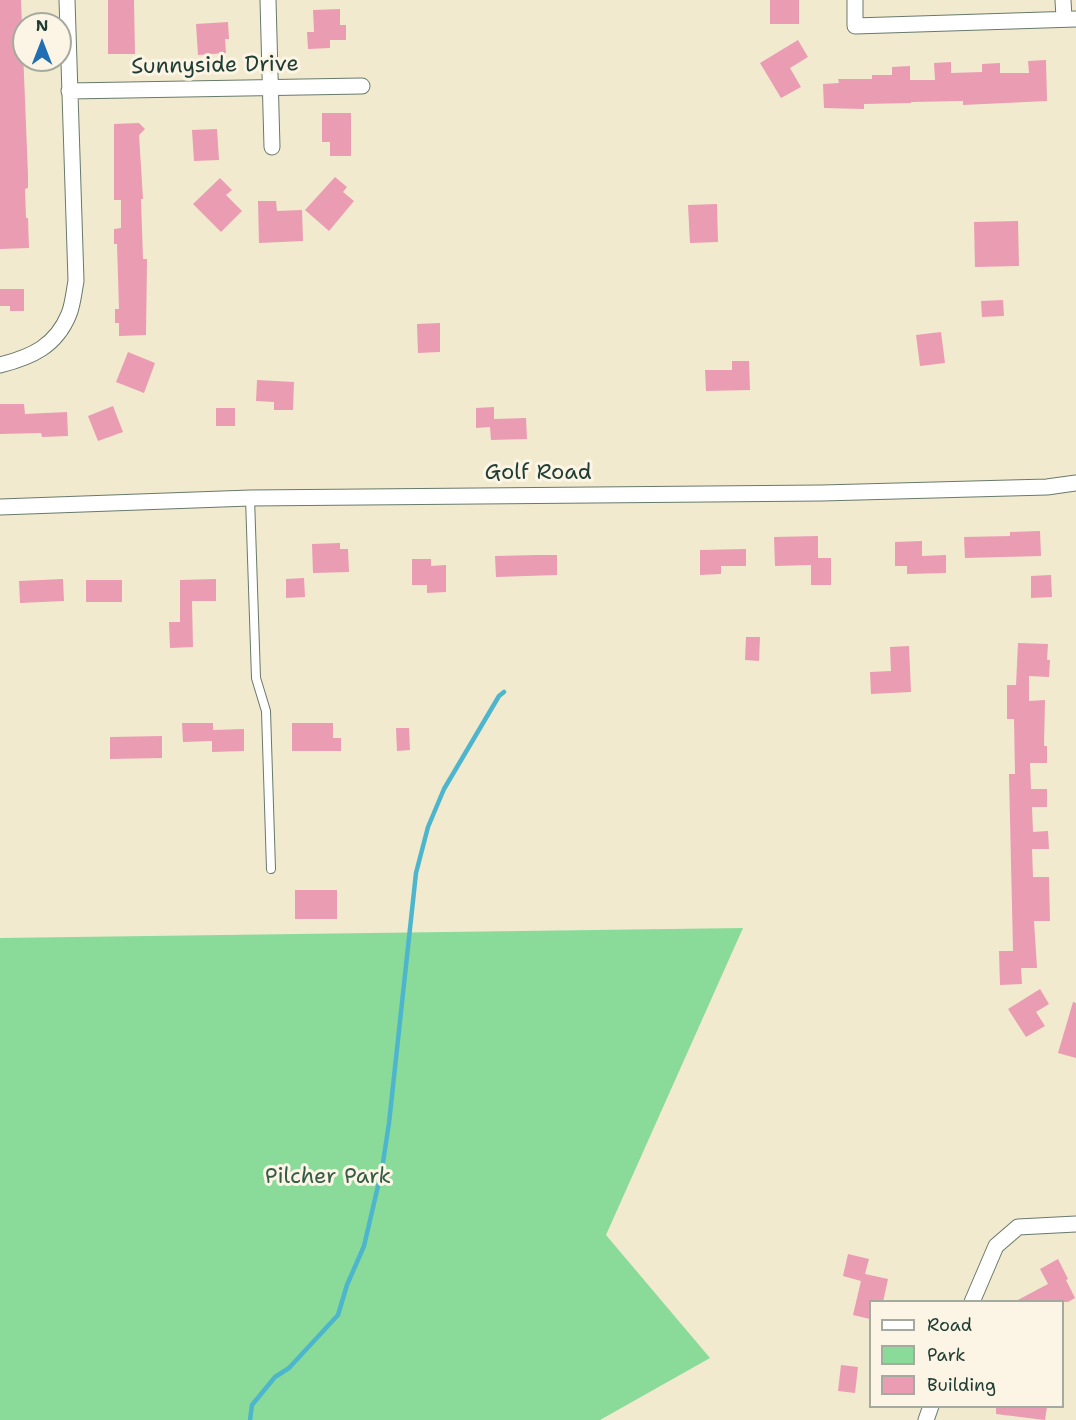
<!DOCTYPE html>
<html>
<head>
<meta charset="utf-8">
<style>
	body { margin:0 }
	#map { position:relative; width:1076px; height:1420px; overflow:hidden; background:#f1eacf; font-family:"Shantell Sans",sans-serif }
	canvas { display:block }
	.legend { position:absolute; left:869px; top:1300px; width:195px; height:108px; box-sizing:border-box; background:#fcf5e5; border:2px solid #a4ab9e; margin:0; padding:8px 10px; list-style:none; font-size:18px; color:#1f3d34 }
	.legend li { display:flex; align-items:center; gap:12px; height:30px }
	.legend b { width:30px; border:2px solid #a4ab9e }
	.north { position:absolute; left:12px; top:12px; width:60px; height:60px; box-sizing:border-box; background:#fcf5e5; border:2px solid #a4ab9e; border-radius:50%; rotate:0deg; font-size:16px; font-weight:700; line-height:24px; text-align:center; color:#1f3d34 }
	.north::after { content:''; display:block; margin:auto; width:21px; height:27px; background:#1f6fb2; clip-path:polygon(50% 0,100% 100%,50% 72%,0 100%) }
</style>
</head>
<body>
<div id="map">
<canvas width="1076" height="1420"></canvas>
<ul class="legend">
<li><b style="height:8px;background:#fff"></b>Road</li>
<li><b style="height:16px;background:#8adb9a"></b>Park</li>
<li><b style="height:16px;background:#ea9cb3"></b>Building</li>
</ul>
<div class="north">N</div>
</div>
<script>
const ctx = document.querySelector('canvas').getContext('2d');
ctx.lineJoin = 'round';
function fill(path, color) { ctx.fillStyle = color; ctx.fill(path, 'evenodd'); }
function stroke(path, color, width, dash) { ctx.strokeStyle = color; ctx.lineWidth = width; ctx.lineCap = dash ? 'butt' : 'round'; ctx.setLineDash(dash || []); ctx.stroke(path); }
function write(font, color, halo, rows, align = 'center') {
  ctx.font = font + ' "Shantell Sans",sans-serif'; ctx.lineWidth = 6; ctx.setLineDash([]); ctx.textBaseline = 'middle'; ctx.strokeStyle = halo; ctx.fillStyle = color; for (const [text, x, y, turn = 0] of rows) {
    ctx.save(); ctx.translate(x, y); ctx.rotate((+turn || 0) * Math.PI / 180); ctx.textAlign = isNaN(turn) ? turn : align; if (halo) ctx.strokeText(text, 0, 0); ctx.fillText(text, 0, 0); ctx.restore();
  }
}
const green = new Path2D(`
	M743 928 606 1235 710 1358 600 1420H0V938Z`);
const stream = new Path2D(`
	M250 1420 252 1405 275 1377 289 1368 338 1315 347 1285 364 1246 382 1169 389 1123 416 873 428 827 444 789 499 696 504 692`);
const building = new Path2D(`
	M0 0H21L28 175V188L25 189 26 218H28L29 248 0 249Z
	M108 0H134L135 54H108Z
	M770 0H799V24H770Z
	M340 9V25H346V40H330V48L308 49 307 32H314L313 10Z
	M228 22 229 39H225L226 53 198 55 196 24Z
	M798 40 808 57 790 68 801 87 781 98 760 63Z
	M1046 60 1047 101 963 105V101L911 102V103L864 104V109L824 108 823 84 839 83 838 79H872V75H892V67L910 66V80H935L934 63 951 62V73L982 72V64L1000 63V73H1029L1028 61Z
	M322 113H351V156H330V142H322Z
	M139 123 145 129 139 135 143 199H141L143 259H147L146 335 119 336V323H115V309H119L117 244H114V229L121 228V200H114V124Z
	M217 129 219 160 194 161 192 130Z
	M335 177 347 187 343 192 354 201 329 231 305 210Z
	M220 178 232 190 226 195 242 211 221 232 193 204Z
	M258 201H276L277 211 302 210 303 241 259 243Z
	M717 204 718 242 690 243 688 205Z
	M1018 221 1019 266 975 267 974 222Z
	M0 289H24V311H10V306H0Z
	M1003 300 1004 316 982 317 981 301Z
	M440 323V352L418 353 417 324Z
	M941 332 945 363 920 366 916 335Z
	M128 352 155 363 144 393 116 382Z
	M732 361H749L750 390 706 391 705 370H732Z
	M257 380 294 382 293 410H274V402L256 401Z
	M0 404H24L25 414 67 412 68 436 42 437 41 433 0 434Z
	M113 406 123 432 98 441 88 416Z
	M494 407V419L526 418 527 439 491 440 490 427 476 428V408Z
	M216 408H235V426H216Z
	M1040 531 1041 556 965 558 964 537 1010 536V532Z
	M818 536V558H831V585H811V565L775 566 774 537Z
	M922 541V556L946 555V573L907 574V566H895V542Z
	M340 543V549H348L349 572 313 573 312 544Z
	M746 549V566H721V574L700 575V550Z
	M538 555H557V575L496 577 495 556Z
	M412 559H431V566L446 565V592L427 593V585H412Z
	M1051 575 1052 597 1031 598V576Z
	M304 578 305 597 286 598V579Z
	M63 579 64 601 20 603 19 581Z
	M216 579V601H192L193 647 170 648 169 622H180V580Z
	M86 580H122V602H86Z
	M746 637H760L759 661 745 660Z
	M1018 643 1048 644 1047 660H1050L1049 677 1029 676V701L1045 700 1044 746H1047V763H1030L1031 789H1047V807H1032L1033 832 1048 831 1049 849H1032L1033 877H1049L1050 921H1034L1037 968H1021L1022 984 1000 985 999 951H1013L1009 774H1015L1014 719H1007V685H1016Z
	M909 646 911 692 871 694 870 672 891 671 890 647Z
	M182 723H213V730L244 729V751L212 752V741L183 742Z
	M292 723H333V738H341V751H292Z
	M396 728H409L410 750 397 751Z
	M162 736V758L110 759V737Z
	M295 890H337V919H295Z
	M1040 989 1049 1004 1036 1012 1045 1026 1026 1037 1008 1009Z
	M1073 1002 1076 1003V1058L1058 1053Z
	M848 1254 869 1259 865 1274 888 1279 883 1302H870V1319L853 1315 861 1281 843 1276Z
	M1058 1259 1068 1279 1066 1280 1075 1298 1068 1302H1014L1048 1284 1040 1269Z
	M841 1365 858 1367 855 1393 838 1391Z
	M996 1407H1047L1045 1420 996 1414Z`);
const lane = new Path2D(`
	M250 498 256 678 266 711 271 869`);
const street = new Path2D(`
	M268 0 272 147
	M855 0V26L1076 19
	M1063 0 1064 18
	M69 91 362 86
	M0 365C32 357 56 346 69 314 73 304 74 291 76 281L67 0
	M0 507 250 498 822 493 1047 487 1076 483
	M972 1302 996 1246 1018 1227 1076 1224
	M926 1420 931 1406`);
const streetNames = [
	["Sunnyside Drive",215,66,-1],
	["Golf Road",538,473]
];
const parkNames = [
	["Pilcher Park",328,1177]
];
fill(green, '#8adb9a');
stroke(stream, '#4eb6cc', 4.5);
fill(building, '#ea9cb3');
stroke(lane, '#687a6a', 10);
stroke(street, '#687a6a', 17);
stroke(lane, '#fff', 8);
stroke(street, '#fff', 15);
write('22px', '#1f3d34', '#fcf5e5', streetNames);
write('22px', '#345d48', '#fcf5e5', parkNames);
</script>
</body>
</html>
